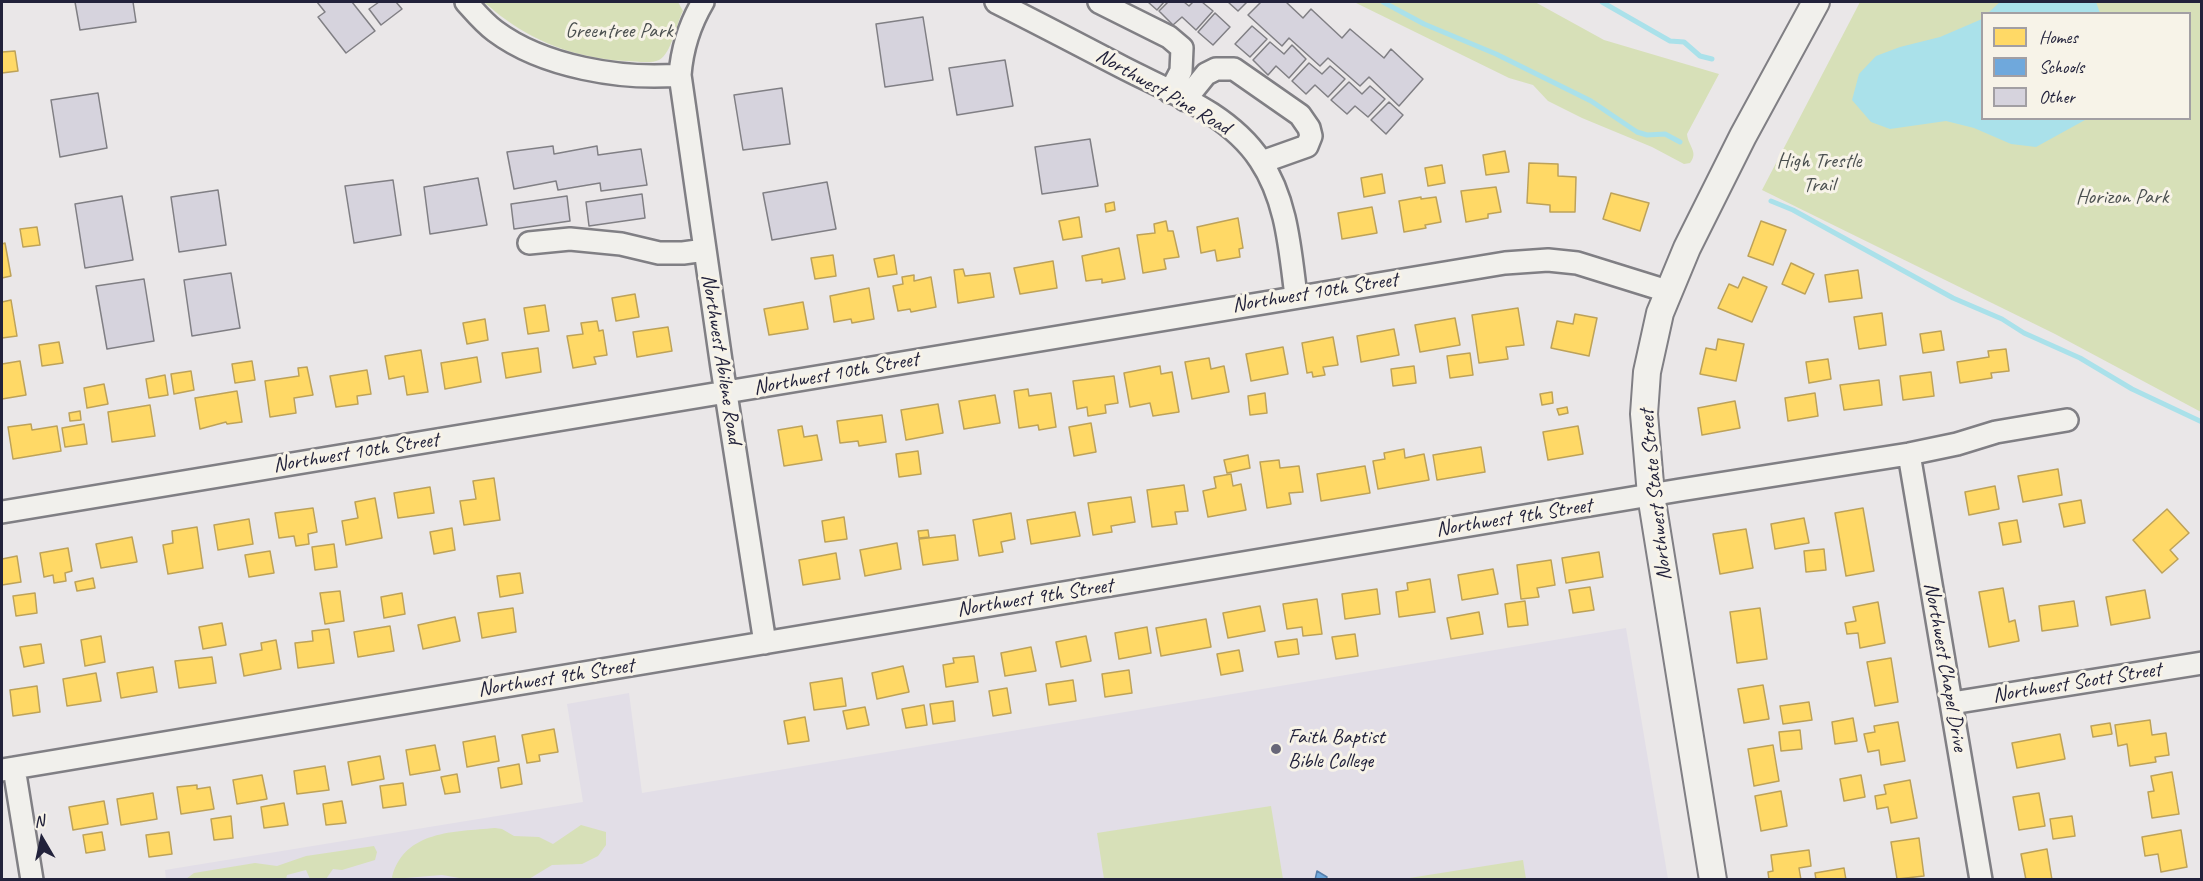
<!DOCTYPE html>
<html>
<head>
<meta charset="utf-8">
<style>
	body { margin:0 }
	#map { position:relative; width:2203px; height:881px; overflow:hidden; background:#eae7e8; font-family:Caveat,sans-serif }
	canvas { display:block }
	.frame { position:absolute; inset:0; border:3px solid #22223b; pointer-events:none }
	.legend { position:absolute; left:1981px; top:12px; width:210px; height:108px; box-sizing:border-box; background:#f7f3e8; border:2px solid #a29fa3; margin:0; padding:8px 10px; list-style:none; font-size:18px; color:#22223b }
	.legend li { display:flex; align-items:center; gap:12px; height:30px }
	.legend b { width:30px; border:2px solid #a29fa3 }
	.north { position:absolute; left:12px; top:809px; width:60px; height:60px; -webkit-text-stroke:4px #f7f3e8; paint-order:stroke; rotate:351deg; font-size:16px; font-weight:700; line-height:24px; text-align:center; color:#22223b }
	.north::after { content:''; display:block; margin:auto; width:21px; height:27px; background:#22223b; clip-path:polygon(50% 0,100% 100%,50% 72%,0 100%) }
</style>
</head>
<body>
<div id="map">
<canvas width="2203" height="881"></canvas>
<div class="frame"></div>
<ul class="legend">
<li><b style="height:16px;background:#ffd966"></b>Homes</li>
<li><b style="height:16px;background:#6fa8dc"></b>Schools</li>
<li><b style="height:16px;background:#d6d3dd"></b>Other</li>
</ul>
<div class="north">N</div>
</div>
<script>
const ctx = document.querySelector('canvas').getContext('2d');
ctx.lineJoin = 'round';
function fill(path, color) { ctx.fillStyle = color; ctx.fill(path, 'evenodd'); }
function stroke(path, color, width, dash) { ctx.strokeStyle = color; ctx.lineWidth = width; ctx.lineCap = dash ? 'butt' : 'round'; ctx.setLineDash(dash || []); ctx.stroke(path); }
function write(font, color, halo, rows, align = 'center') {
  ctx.font = font + ' Caveat,sans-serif'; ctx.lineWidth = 6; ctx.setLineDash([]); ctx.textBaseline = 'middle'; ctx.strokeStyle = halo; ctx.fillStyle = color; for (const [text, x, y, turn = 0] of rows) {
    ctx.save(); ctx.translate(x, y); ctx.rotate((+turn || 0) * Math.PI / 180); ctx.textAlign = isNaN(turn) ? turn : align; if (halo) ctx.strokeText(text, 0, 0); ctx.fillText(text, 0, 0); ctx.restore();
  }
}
const built = new Path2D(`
	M1626 628 1668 879 166 880 165 870 583 802 567 704 629 693 642 793Z`);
const green = new Path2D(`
	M483 2H678L683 11C676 24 672 53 659 60 650 64 636 61 626 61 583 59 540 45 505 19 497 14 491 7 483 2Z
	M1354 2H1535L1604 40 1719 74 1687 134C1688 146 1699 152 1690 163L1684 164 1652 147 1582 118 1548 101 1533 85 1509 78Z
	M1860 2H2201V412L2055 334 1762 190ZM1982 14H2190V118H1982Z
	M1271 806 1283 879H1104L1097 833Z
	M581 825 606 832V845L598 856 582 864 552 865 529 879 471 880 442 875 393 879 392 877C405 830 454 832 495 828L502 829 514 836 539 837 553 844Z
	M374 846 377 852 375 860 342 870 333 869 326 879H310L306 870 287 875 286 879H186L194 873 255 863 277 866 306 856Z
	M1523 860 1526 879H1403Z`);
const water = new Path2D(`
	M2000 2H2096L2100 13H1988Z
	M1982 19V118L2086 119 2085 120 2036 147 2011 144 1974 128 1946 121 1890 129 1871 122 1852 100 1859 74 1876 56 1900 47 1940 37Z`);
const homes = new Path2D(`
	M15 51 18 71 2 73V52Z
	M1505 151 1509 172 1486 175 1483 155Z
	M1529 163 1558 164V176L1576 177 1575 212H1550V205L1527 203Z
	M1442 165 1445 183 1428 186 1425 168Z
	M1382 174 1385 193 1364 197 1361 178Z
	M1496 187 1501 212 1488 214V218L1466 222 1461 191Z
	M1611 193 1649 203 1640 231 1603 219Z
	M1421 197V199L1436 197 1441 222 1425 225 1426 228 1404 232 1399 201Z
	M1114 202 1115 210 1106 212 1105 204Z
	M1372 207 1377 233 1342 239 1338 213Z
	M1079 217 1082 237 1063 240 1059 221Z
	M1238 218 1243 248 1239 249 1240 257 1217 261 1215 250 1201 253 1197 227Z
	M1166 221 1168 231H1173L1179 257 1164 259 1166 269 1143 273 1137 235 1155 233 1154 224Z
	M1761 221 1786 230 1773 265 1748 256Z
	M37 227 40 245 23 247 20 229Z
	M5 243 11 276 2 278V244Z
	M1119 248 1125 279 1102 283V279L1086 281 1082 256Z
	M833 255 836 276 815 279 811 258Z
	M894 255 897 274 878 277 874 259Z
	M1053 261 1057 288 1020 294 1014 268Z
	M1791 263 1814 274 1805 294 1782 284Z
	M963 269 965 276 990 273 994 297 958 303 954 270Z
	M1858 270 1862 298 1829 302 1825 275Z
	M914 275V281L931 277 936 307 911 312 910 309 898 311 893 286 903 284 902 277Z
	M1743 277 1767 287 1752 322 1718 308 1729 284 1738 288Z
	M869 288 874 319 852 323 851 319 834 322 830 296Z
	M635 294 639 317 616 321 612 298Z
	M11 300 17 336 2 338V302Z
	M803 302 808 329 769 335 764 309Z
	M545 305 549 331 528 334 524 308Z
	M1518 308 1524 345 1506 347 1508 359 1479 363 1472 315Z
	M1882 313 1886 345 1859 349 1854 317Z
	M1575 314 1597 318 1589 356 1551 348 1557 321 1573 324Z
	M1455 318 1460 345 1420 352 1415 325Z
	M485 319 488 340 467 344 463 323Z
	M597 321 599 331 603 330 607 355 594 357 596 364 573 368 567 336 583 334 581 323Z
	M668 327 672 351 637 357 633 332Z
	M1394 329 1399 355 1361 362 1357 336Z
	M1941 331 1944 350 1923 353 1920 334Z
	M1333 337 1338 365 1323 367 1325 375 1313 377 1312 372 1307 373 1302 343Z
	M1718 339 1744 344 1736 381 1700 374 1706 348 1716 350Z
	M59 342 63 363 42 366 39 345Z
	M1283 347 1288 374 1251 381 1246 354Z
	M538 348 541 372 506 378 502 353Z
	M2006 349 2009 371 1991 373 1992 378 1960 383 1957 362 1989 357 1988 351Z
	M421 350 428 392 407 395 404 376 389 379 385 356Z
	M1470 353 1473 375 1450 378 1447 356Z
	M477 357 481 382 445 389 441 363Z
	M1209 358 1211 369 1224 366 1229 392 1192 399 1185 362Z
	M1828 359 1831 379 1809 383 1806 362Z
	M20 361 26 395 2 399V364Z
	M252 361 255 380 235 383 232 364Z
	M1160 366 1161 374 1172 372 1179 412 1153 416 1150 403 1130 407 1124 373Z
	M1414 366 1416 383 1393 386 1391 369Z
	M307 367 313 395 294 398 296 413 270 417 265 381 299 376 298 368Z
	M367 370 371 394 357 396 358 404 336 407 330 376Z
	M191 371 194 390 174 394 171 374Z
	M1931 372 1934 396 1903 400 1900 376Z
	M165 375 168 395 149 398 146 379Z
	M1114 376 1118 403 1105 405 1106 413 1088 416 1087 407 1077 409 1073 381Z
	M1879 380 1882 405 1844 410 1840 385Z
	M104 384 108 404 87 408 84 388Z
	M1028 389 1029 396 1051 393 1056 427 1039 430 1038 425 1019 428 1014 391Z
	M237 391 242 422 227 424 226 422 200 429 195 398Z
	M1552 392 1553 403 1542 405 1540 394Z
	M1265 393 1267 413 1250 415 1248 396Z
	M1815 393 1818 416 1788 421 1785 398Z
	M995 395 1000 423 964 429 959 401Z
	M1735 401 1740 428 1702 435 1698 408Z
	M938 404 943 433 906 440 901 410Z
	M150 405 155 436 112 442 108 412Z
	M1567 407 1568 413 1559 415 1557 409Z
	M80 411 81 420 70 421 69 413Z
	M882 415 886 442 859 446 858 441 840 443 837 421Z
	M1091 423 1096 452 1074 456 1069 427Z
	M31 424 32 430 57 426 61 451 13 459 8 427Z
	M84 424 87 444 65 447 62 428Z
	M802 426 804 437 817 435 822 460 784 466 778 430Z
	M1578 426 1583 454 1548 460 1543 432Z
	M1481 447 1485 472 1437 480 1433 455Z
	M1404 449 1405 458 1424 454 1429 480 1378 489 1373 461 1385 459 1384 453Z
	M918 451 921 474 899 477 896 454Z
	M1248 455 1250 468 1227 473 1224 460Z
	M1279 460 1280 468 1299 466 1303 492 1289 493 1291 504 1267 508 1260 462Z
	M1365 466 1370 493 1321 501 1317 474Z
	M2058 469 2062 495 2023 502 2018 476Z
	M1231 474 1233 486 1241 484 1246 510 1208 517 1203 491 1216 488 1214 477Z
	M494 478 500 520 464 525 460 501 476 499 473 481Z
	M1184 485 1188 511 1175 512 1177 524 1152 527 1147 490Z
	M1995 486 1999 509 1969 515 1965 492Z
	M430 487 434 513 398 518 394 493Z
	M1131 497 1135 522 1111 526 1112 532 1093 535 1088 503Z
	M375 498 382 538 346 545 342 521 358 518 355 502Z
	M2081 500 2085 523 2064 527 2059 504Z
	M313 508 317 532 308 534 309 544 296 546 294 536 279 538 275 513Z
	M1863 508 1874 571 1846 576 1835 513Z
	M2167 509 2189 533 2170 550 2178 559 2162 573 2133 540Z
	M1075 512 1080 536 1031 544 1027 520Z
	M1011 513 1015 539 1001 542 1003 552 979 556 973 520Z
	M844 517 847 539 825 542 822 521Z
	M1804 518 1809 543 1775 549 1771 524Z
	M249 519 253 544 218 550 214 525Z
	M2017 520 2021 542 2003 545 1999 523Z
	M197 527 203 568 168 574 163 545 173 543 172 531Z
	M452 528 455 550 434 554 430 532Z
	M1746 529 1753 568 1720 574 1713 534Z
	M928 530 929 537 919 538 918 531Z
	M955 535 958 560 923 565 919 539Z
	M132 537 137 562 101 568 96 544Z
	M897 543 901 569 865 576 860 550Z
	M334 544 337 567 315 570 312 547Z
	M68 548 72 571 65 573 66 581 54 583 53 575 44 577 40 553Z
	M1824 549 1826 570 1806 572 1804 551Z
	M270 551 274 573 249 577 245 555Z
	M1599 552 1603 577 1566 583 1562 558Z
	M836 553 840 579 803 585 799 560Z
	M17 556 21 582 2 585V559Z
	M1551 560 1555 585 1537 588 1539 597 1521 599 1517 565Z
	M1493 569 1498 594 1462 600 1458 575Z
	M520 573 523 593 500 597 497 576Z
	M93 578 95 588 77 591 75 582Z
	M1430 579 1435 612 1399 617 1396 592 1408 590 1407 583Z
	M1590 587 1594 610 1573 613 1569 590Z
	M2003 588 2009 622 2015 620 2019 641 1989 647 1979 592Z
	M1377 589 1380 614 1345 619 1342 594Z
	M2145 590 2150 618 2111 625 2106 597Z
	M340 591 344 621 325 624 320 593Z
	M35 593 37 613 16 616 13 596Z
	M402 593 405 614 384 618 381 597Z
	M1317 599 1322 634 1303 636 1302 627 1287 629 1283 604Z
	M1525 601 1528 625 1508 627 1505 604Z
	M2074 601 2078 626 2042 631 2039 606Z
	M1878 602 1885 643 1860 648 1858 633 1847 634 1845 623 1856 621 1853 607Z
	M1260 606 1265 631 1228 638 1223 613Z
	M513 608 516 632 482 638 478 613Z
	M1760 608 1767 659 1737 663 1730 612Z
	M1479 612 1483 634 1451 639 1447 618Z
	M455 617 460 641 423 649 418 625Z
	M1206 619 1211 647 1161 656 1156 628Z
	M222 623 226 645 203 649 199 627Z
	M390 626 394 651 358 657 354 632Z
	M1147 627 1151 653 1119 659 1115 633Z
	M329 629 334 663 298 668 295 643 313 641 312 631Z
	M1355 634 1358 656 1336 659 1332 637Z
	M101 636 105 662 85 666 81 640Z
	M1086 636 1091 661 1061 667 1056 642Z
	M1297 639 1299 654 1278 657 1275 642Z
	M276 640 281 669 244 676 240 654 262 650 261 643Z
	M41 644 44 663 24 667 20 647Z
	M1031 647 1036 671 1005 676 1001 653Z
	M1239 650 1243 671 1221 675 1217 654Z
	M974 656 978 682 946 687 943 665 954 663 953 658Z
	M212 657 216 683 179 688 175 661Z
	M1891 658 1898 702 1875 706 1867 662Z
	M903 666 909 692 877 699 872 673Z
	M153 667 157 692 121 698 117 673Z
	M1129 670 1132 693 1105 697 1102 674Z
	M96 673 101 701 67 706 63 679Z
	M842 678 846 706 814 710 810 683Z
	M1073 680 1076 701 1049 705 1046 684Z
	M1763 685 1769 719 1744 723 1738 689Z
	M37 686 40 712 13 716 10 690Z
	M1007 688 1011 713 993 716 989 691Z
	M953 701 955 721 933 724 930 704Z
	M1809 702 1812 720 1783 724 1780 706Z
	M924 705 927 725 906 728 902 709Z
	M865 707 869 725 847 729 843 711Z
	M805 717 809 741 788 744 784 721Z
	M1853 718 1857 741 1835 744 1832 722Z
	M2150 720 2152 735 2166 733 2169 755 2155 757 2156 762 2130 766 2127 744 2118 746 2115 725Z
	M1898 722 1905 761 1881 765 1879 750 1868 752 1864 734 1875 732 1874 726Z
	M2110 723 2112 734 2093 737 2091 726Z
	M554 729 558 752 539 755 540 761 527 763 522 735Z
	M1800 730 1802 749 1781 751 1779 732Z
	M2060 734 2065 759 2017 768 2012 743Z
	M495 736 499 761 467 767 463 742Z
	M435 745 440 770 410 775 406 750Z
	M1773 745 1779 781 1754 786 1748 749Z
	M380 756 384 779 352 785 348 762Z
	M519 764 522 784 501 788 498 768Z
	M325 766 329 790 297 794 294 771Z
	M2172 772 2179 814 2152 818 2148 792 2154 791 2151 776Z
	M457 774 460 792 445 794 441 777Z
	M262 775 267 799 237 804 233 780Z
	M1861 775 1865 797 1844 801 1840 779Z
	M1910 780 1917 818 1891 823 1888 807 1877 809 1875 796 1886 794 1884 785Z
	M403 783 406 805 383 808 380 786Z
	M197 785V789L210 787 214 809 181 814 177 787Z
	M1781 791 1787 826 1761 831 1755 796Z
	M153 793 157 819 121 825 117 799Z
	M2039 793 2045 826 2019 830 2013 797Z
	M104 801 108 824 73 830 69 807Z
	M342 801 346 823 326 825 323 804Z
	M284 803 288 825 264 828 261 807Z
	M231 816 233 838 214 840 211 819Z
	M2072 816 2075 836 2053 839 2050 819Z
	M2181 830 2187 867 2161 872 2158 854 2145 856 2142 837Z
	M102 832 105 850 86 853 83 835Z
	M169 832 172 854 149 857 146 835Z
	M1919 838 1924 876 1897 879 1891 842Z
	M2047 849 2052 880H2026L2021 854Z
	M1809 850 1811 866 1799 868 1801 880H1769L1768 872 1773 871 1771 855Z
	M1844 868 1846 880H1816L1815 873Z`);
const schools = new Path2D(`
	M1317 871 1327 877 1326 880H1315Z`);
const stream = new Path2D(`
	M1383 2 1424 24 1496 54 1591 101 1637 132 1647 135 1665 134 1680 142
	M1602 2 1670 41 1684 42 1700 56 1712 59
	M1771 201 1793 210 1953 298 2002 319 2024 333 2080 358 2132 389 2202 422`);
const building = new Path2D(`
	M75 2H133L136 22 80 30Z
	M317 2H352L375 31 346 53 318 17 325 12Z
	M379 2H396L402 9 381 25 369 9Z
	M1148 2H1164L1157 10Z
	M1168 2H1184L1189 6 1193 2H1202L1213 11 1196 30 1182 17 1173 25 1159 11Z
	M1228 2H1247L1238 11Z
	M1261 2H1286L1303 18 1311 9 1342 38 1350 29 1384 58 1391 49 1423 79 1399 106 1369 77 1360 86 1328 58 1320 66 1289 38 1282 46 1248 15Z
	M1215 13 1230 27 1213 45 1198 32Z
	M923 17 933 80 885 87 876 24Z
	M1252 26 1267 39 1250 57 1235 44Z
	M1270 42 1284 54 1292 45 1306 59 1289 78 1276 66 1268 75 1253 60Z
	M1005 60 1013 106 957 115 949 68Z
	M1309 63 1322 74 1330 66 1345 79 1328 97 1315 85 1306 94 1292 81Z
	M1349 82 1362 94 1370 86 1385 99 1368 117 1355 106 1347 114 1331 100Z
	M782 88 790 144 743 150 734 95Z
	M98 93 107 148 60 157 51 100Z
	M1389 102 1403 115 1386 134 1371 120Z
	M1090 139 1098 186 1042 194 1035 147Z
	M553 146 554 154 597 146 598 155 641 149 647 185 601 191 600 183 558 190 556 181 514 189 507 152Z
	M478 178 487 225 430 234 424 187Z
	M393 180 401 235 354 243 345 186Z
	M827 182 836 229 772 240 763 193Z
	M218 190 226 245 179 252 171 197Z
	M642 194 645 218 589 226 586 202Z
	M122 196 133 260 85 268 75 204Z
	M567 196 570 221 514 229 511 204Z
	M231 273 240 328 192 336 184 280Z
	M144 279 154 341 107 349 96 286Z`);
const minor = new Path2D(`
	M466 2C475 12 484 23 495 31 543 67 622 80 680 75
	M703 2C690 24 682 49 680 75L722 368 765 643
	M996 2C1038 23 1080 45 1122 67 1170 92 1229 113 1260 160 1287 200 1290 250 1296 296
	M1099 2 1169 37 1182 48 1181 71 1170 92
	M1185 100 1206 74 1216 69H1234L1300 115 1309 128 1311 136 1307 146 1262 162
	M529 243 570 239 621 244 659 253H683L705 250
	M1909 454 1981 880
	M2 512 1505 263 1548 260 1577 263 1667 291
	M1952 703 2202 663
	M14 768 32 880
	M2 770 1680 490 1909 454 1957 444 1996 432 2067 420`);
const major = new Path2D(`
	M1713 880 1651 495 1644 414 1647 372 1660 313 1687 248 1743 136 1816 2`);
const markers = [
	[1276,749,6,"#686778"]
];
const parkNames = [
	["Greentree Park",619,31],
	["High Trestle",1819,161],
	["Trail",1819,185],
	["Horizon Park",2122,197]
];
const streetNames = [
	["Northwest Pine Road",1163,92,30],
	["Northwest 10th Street",1315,293,-9],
	["Northwest Abilene Road",721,359,81],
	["Northwest 10th Street",836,374,-10],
	["Northwest 10th Street",356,453,-9],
	["Northwest State Street",1656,495,-96],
	["Northwest 9th Street",1514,518,-9],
	["Northwest 9th Street",1035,598,-9],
	["Northwest Chapel Drive",1945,667,80],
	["Northwest 9th Street",556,678,-9],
	["Northwest Scott Street",2077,683,-9]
];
const poiNames = [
	["Faith Baptist",1288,737],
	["Bible College",1288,761]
];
fill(built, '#e2dee7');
fill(green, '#d7e0b8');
fill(water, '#aae1ea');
fill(homes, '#ffd966');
stroke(homes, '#bda259', 1.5);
fill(schools, '#6fa8dc');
stroke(schools, '#5880ac', 1.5);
stroke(stream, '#aae1ea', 5);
fill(building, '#d6d3dd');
stroke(building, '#807f84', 1.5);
stroke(minor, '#807f84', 26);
stroke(major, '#807f84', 30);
stroke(minor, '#f1f0ec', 21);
stroke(major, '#f1f0ec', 26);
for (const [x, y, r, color] of markers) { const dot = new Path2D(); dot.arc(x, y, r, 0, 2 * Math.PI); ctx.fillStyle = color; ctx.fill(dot); stroke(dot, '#f7f3e8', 2); }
write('21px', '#4b5050', '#f7f3e8', parkNames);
write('21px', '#22223b', '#f7f3e8', streetNames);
write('21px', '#22223b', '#f7f3e8', poiNames, 'left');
</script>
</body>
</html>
